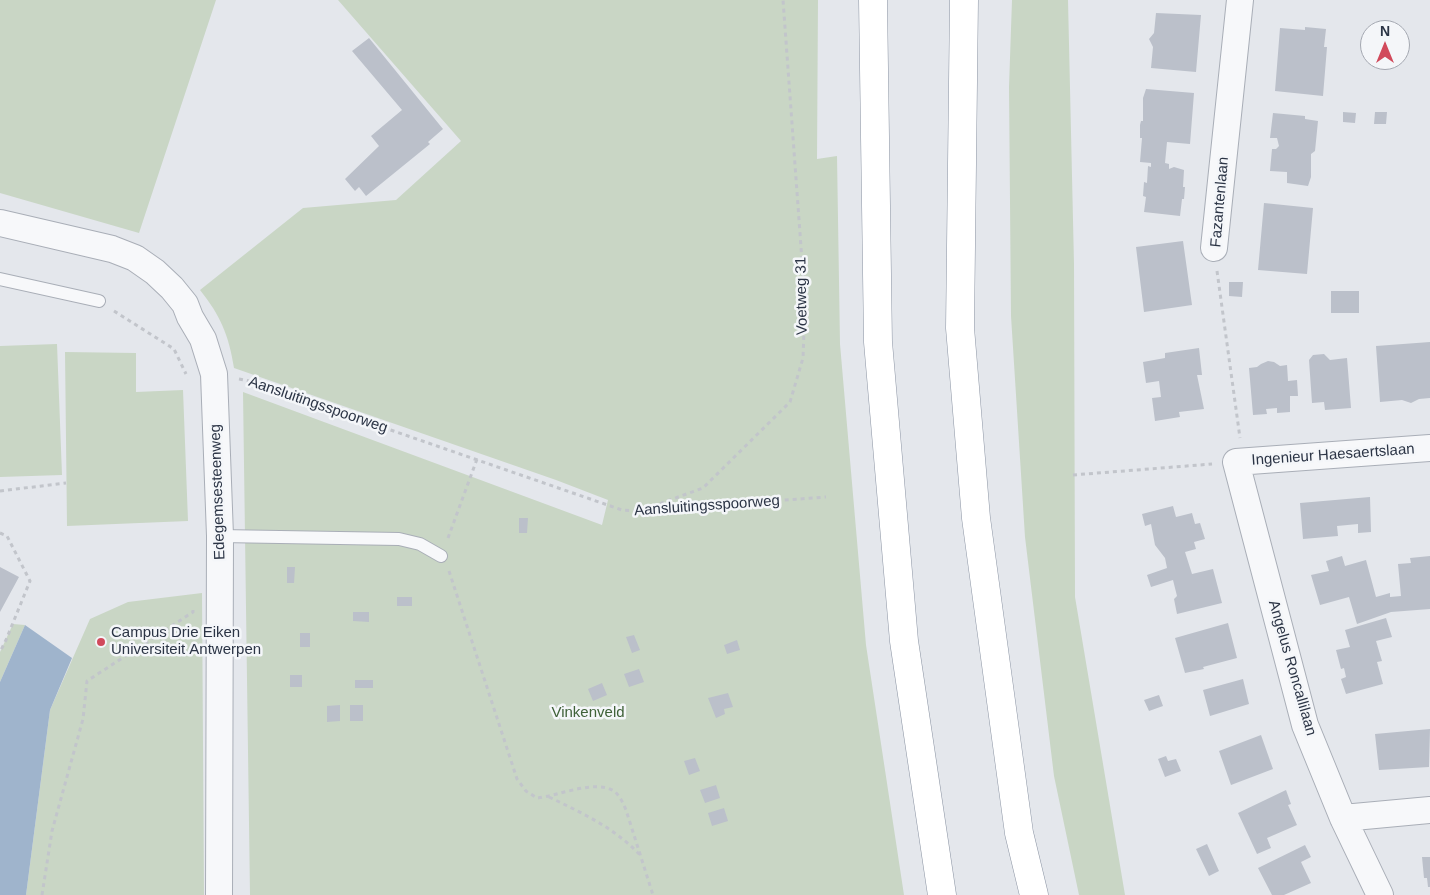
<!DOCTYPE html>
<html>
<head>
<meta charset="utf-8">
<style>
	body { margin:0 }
	#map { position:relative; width:1430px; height:895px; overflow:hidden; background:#e4e7ec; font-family:Helvetica,sans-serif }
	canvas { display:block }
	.north { position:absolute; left:1360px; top:20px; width:50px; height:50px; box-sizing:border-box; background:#f4f6f9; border:1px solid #a4a8b1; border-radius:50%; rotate:0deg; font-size:14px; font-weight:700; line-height:20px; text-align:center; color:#2b3445 }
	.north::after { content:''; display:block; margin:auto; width:18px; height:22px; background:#d1495b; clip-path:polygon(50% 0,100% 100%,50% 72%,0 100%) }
</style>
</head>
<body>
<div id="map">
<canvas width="1430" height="895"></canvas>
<div class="north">N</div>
</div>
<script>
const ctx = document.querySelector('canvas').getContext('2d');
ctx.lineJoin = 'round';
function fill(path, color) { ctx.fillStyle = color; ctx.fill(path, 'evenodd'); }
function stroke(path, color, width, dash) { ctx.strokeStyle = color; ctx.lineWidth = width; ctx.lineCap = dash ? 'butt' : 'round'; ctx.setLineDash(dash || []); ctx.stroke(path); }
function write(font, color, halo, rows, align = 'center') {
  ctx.font = font + ' Helvetica,sans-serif'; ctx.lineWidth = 5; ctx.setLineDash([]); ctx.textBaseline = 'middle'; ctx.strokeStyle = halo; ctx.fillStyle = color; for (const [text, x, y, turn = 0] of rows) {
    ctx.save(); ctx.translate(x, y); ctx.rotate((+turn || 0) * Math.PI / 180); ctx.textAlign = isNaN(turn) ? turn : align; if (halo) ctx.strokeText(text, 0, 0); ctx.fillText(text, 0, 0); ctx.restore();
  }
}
const green = new Path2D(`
	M0 0H216L139 233 0 193Z
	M338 0H818L817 159 837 156 840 344 866 645 904 895H250L243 392 602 525 608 500 556 480 234 368C229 335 220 315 200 290L303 208 396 200 461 141Z
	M1012 0H1068L1074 264 1075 597 1125 895H1079L1054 776 1025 537 1011 316 1009 87Z
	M57 344 62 475 0 477V346Z
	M65 352 136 353V392L183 390 188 521 67 526Z
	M202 593 204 895H26L50 710 90 619 128 602Z
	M13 624 25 625 0 682V652Z`);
const water = new Path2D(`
	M25 625 72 658 50 710 26 895H0V682Z`);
const building = new Path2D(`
	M1156 13 1201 15 1196 72 1151 68 1153 47 1149 39 1154 33Z
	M1305 27 1326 29 1324 47H1327L1323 96 1275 91 1280 28 1305 30Z
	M369 38 443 129 428 142 430 144 366 196 359 187 355 191 345 179 379 146 371 136 402 110 352 51Z
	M1146 89 1194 93 1190 144 1167 142 1165 163 1169 164V169L1174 167 1184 170 1183 187H1185L1184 199H1182L1180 216 1144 212 1146 197 1143 196 1144 182 1147 183 1148 166 1151 167V163L1140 162 1142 138H1140V125L1141 121H1143V98Z
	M1343 112 1356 113 1355 123 1343 122Z
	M1375 112H1387L1386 124H1374Z
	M1273 113 1305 116V119L1318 121 1315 151 1311 154V177L1308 186 1287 183V172L1270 171 1272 149H1276L1279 146 1277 138H1270Z
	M1264 203 1313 208 1307 274 1258 270Z
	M1183 241 1192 305 1144 312 1136 247Z
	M1229 282H1243L1242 297 1229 296Z
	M1331 291H1359V313H1331Z
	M1430 342V398L1419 399 1411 403 1402 400 1380 402 1376 346Z
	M1199 348 1202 375H1197L1204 409 1179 412 1180 417 1155 421 1152 398 1161 397 1159 381 1146 383 1143 362 1165 358V353Z
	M1324 354 1330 360 1347 358 1351 408 1325 410 1324 402 1312 403 1309 360 1313 355Z
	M1268 361 1274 362 1280 366 1287 365 1288 381 1297 380 1298 396H1290V412L1277 413V408L1266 409 1267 414 1253 415 1249 368 1257 367 1261 364Z
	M1370 497 1371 532 1358 533V524L1337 526 1338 536 1303 539 1300 503Z
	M1173 506 1176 517 1192 513 1195 524 1200 523 1205 539 1194 542 1196 549 1185 552 1192 574 1213 569 1222 603 1177 614 1174 599 1177 596 1173 580 1151 587 1147 575 1167 568 1165 558 1155 545 1151 524 1145 526 1142 514Z
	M519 518H528L527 533H519Z
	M1342 556 1345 566 1366 560 1376 597 1390 593V597L1401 596 1398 564 1411 563 1410 558 1430 556V609L1391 612 1357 624 1349 597 1320 605 1311 575 1329 571 1326 561Z
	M0 567 19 577 0 612Z
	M287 567H295L294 583H287Z
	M397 597H412V606H397Z
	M353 612H369V622L353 621Z
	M1386 618 1392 637 1376 641 1382 661 1377 662 1383 684 1346 694 1341 679 1346 677 1344 668 1341 669 1336 650 1350 647 1345 630Z
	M1228 623 1237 658 1203 667 1204 669 1185 673 1175 638Z
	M300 633H310V647H300Z
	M634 635 640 650 632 653 626 637Z
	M737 640 740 650 727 654 724 645Z
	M639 669 644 682 629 687 624 674Z
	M290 675H302V687H290Z
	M1243 679 1249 704 1210 716 1203 690Z
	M355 680H373V688H355Z
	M602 683 607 695 593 701 588 689Z
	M728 693 733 707 724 709 725 714 716 718 708 698Z
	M1159 695 1163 706 1149 711 1144 700Z
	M340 705V721L327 722V706Z
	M350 705H363V721H350Z
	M1430 729 1429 767 1379 770 1375 734Z
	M1261 735 1273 769 1231 785 1219 751Z
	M1166 756 1168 761 1176 759 1181 771 1165 777 1158 759Z
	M695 758 700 771 689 775 684 761Z
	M716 785 720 798 705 803 700 790Z
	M1286 790 1291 804 1288 805 1297 825 1267 838 1271 848 1257 854 1238 813Z
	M724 808 728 821 712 826 708 813Z
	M1207 844 1219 871 1209 876 1196 849Z
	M1305 845 1311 857 1301 862 1311 883 1284 895H1272L1258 868Z
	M1422 857H1430V887H1428L1427 878H1424Z`);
const path = new Path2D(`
	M1217 271 1240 438
	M114 311 174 349 186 374
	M239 379 249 381 622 510 640 511 826 497
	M1073 475 1212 464
	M0 491 66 483
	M645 509 703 488 790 402 803 358 805 302 783 0
	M0 533 7 536 30 581 6 640 0 652
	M448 538 477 459
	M449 571 517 779 526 791 537 798C558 796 595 779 614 791 620 796 623 803 626 810L653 895
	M549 797C582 813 613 827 639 854
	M42 895 52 831 83 719 87 681 193 612V610`);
const lane = new Path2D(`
	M0 279 99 301
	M220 536 399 539 420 544 441 556`);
const street = new Path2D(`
	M0 223 112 249 135 258 155 272 172 288 185 304 190 317 203 339 214 374 220 536 219 895
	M1214 248 1240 0
	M1343 818 1430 810
	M1380 895 1343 818 1305 725 1236 462 1430 448`);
const highway = new Path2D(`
	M873 0 878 342 904 641 942 895
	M964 0 960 328 976 518 1019 833 1034 895`);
const markers = [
	[101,642,5,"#d1495b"]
];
const streetNames = [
	["Fazantenlaan",1220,202,-85],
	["Voetweg 31",802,296,-91],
	["Aansluitingsspoorweg",318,405,19],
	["Ingenieur Haesaertslaan",1333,455,-4],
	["Edegemsesteenweg",218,492,-92],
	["Aansluitingsspoorweg",707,506,-4],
	["Angelus Roncallilaan",1292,668,74]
];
const poiNames = [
	["Campus Drie Eiken",111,633],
	["Universiteit Antwerpen",111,650]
];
const parkNames = [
	["Vinkenveld",588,713]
];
fill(green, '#c9d6c5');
fill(water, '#9fb4cc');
fill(building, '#bbc0ca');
stroke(lane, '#a9aeb7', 14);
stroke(street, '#a9aeb7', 28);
stroke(highway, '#8b94a3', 29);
stroke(path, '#c2c5cb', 3, [4, 4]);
stroke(lane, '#f7f8fa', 12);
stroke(street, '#f7f8fa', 26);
stroke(highway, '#fff', 28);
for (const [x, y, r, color] of markers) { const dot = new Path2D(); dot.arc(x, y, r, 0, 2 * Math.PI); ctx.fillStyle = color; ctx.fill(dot); stroke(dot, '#f4f6f9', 2); }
write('15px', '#2b3445', '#f4f6f9', streetNames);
write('15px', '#2b3445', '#f4f6f9', poiNames, 'left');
write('15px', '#3f6138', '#f4f6f9', parkNames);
</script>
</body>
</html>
